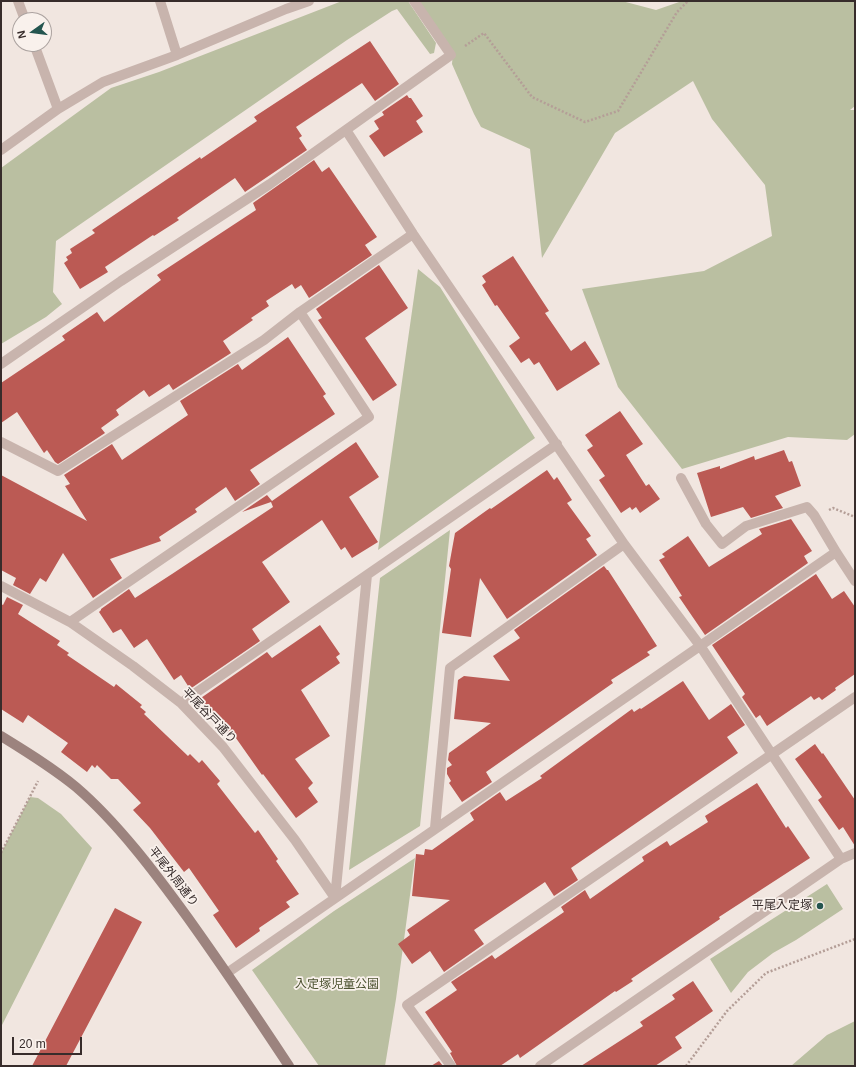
<!DOCTYPE html>
<html>
<head>
<meta charset="utf-8">
<style>
	body { margin:0 }
	#map { position:relative; width:856px; height:1067px; overflow:hidden; background:#f1e6e0; font-family:Helvetica,sans-serif }
	canvas { display:block }
	.frame { position:absolute; inset:0; border:2px solid #372c2b; pointer-events:none }
	.north { position:absolute; left:12px; top:12px; width:40px; height:40px; box-sizing:border-box; background:#f9f1ec; border:1px solid #aba29f; border-radius:50%; rotate:256deg; font-size:11px; font-weight:700; line-height:16px; text-align:center; color:#372c2b }
	.north::after { content:''; display:block; margin:auto; width:14px; height:18px; background:#24554f; clip-path:polygon(50% 0,100% 100%,50% 72%,0 100%) }
	.scale { position:absolute; left:12px; top:1037px; width:70px; height:18px; box-sizing:border-box; border:2px solid #372c2b; border-top:0; padding-left:5px; font-size:12px; line-height:14px; white-space:nowrap; color:#372c2b; -webkit-text-stroke:3px #f9f1ec; paint-order:stroke }
</style>
</head>
<body>
<div id="map">
<canvas width="856" height="1067"></canvas>
<div class="frame"></div>
<div class="north">N</div>
<div class="scale">20 m</div>
</div>
<script>
const ctx = document.querySelector('canvas').getContext('2d');
ctx.lineJoin = 'round';
function fill(path, color) { ctx.fillStyle = color; ctx.fill(path, 'evenodd'); }
function stroke(path, color, width, dash) { ctx.strokeStyle = color; ctx.lineWidth = width; ctx.lineCap = dash ? 'butt' : 'round'; ctx.setLineDash(dash || []); ctx.stroke(path); }
function write(font, color, halo, rows, align = 'center') {
  ctx.font = font + ' Helvetica,"Noto Sans JP",sans-serif'; ctx.lineWidth = 3.5; ctx.setLineDash([]); ctx.textBaseline = 'middle'; ctx.strokeStyle = halo; ctx.fillStyle = color; for (const [text, x, y, turn = 0] of rows) {
    ctx.save(); ctx.translate(x, y); ctx.rotate((+turn || 0) * Math.PI / 180); ctx.textAlign = isNaN(turn) ? turn : align; if (halo) ctx.strokeText(text, 0, 0); ctx.fillText(text, 0, 0); ctx.restore();
  }
}
const green = new Path2D(`
	M342 1H408L436 43 434 53 430 54 397 9 392 11 347 40 56 241 53 292 62 304 46 317 1 344V168L111 88 159 72Z
	M417 1H622L656 10 682 1H855V106L850 110H855V434L847 440 788 437 682 469 618 387 582 289 704 271 772 236 765 185 712 119 693 81 615 133 542 258 530 149 481 127 474 114 452 64 453 51Z
	M418 269 440 287 535 438 378 550Z
	M450 530 420 826 349 870 380 578Z
	M30 797 38 798 61 814 92 848 1 1027V853Z
	M415 858 396 999 385 1066H319L252 970 334 911Z
	M827 884 843 909 796 940 773 953 748 972 731 993 710 959Z
	M855 1021V1066H791L827 1035Z`);
const building = new Path2D(`
	M370 41 399 84 375 101 362 83 296 127 302 136 299 138 307 150 245 192 235 178 177 218 179 220 154 236 153 235 105 267 108 272 80 289 64 263 68 260 66 257 72 253 70 249 95 233 92 230 200 157 201 159 257 121 254 117Z
	M407 95 409 98H411L423 116 416 121 423 132 384 157 369 136 379 129 374 121 384 115 382 112Z
	M314 160 322 172 329 167 377 237 365 245 372 255 309 298 301 285 295 289 292 284 266 301 269 306 251 318 253 320 223 341 231 353 173 390 169 384 149 397 144 390 116 410 119 415 101 428 105 433 58 464 55 462 47 450 44 453 17 412 1 423V383L65 340 62 336 97 312 104 322 161 280 157 275 256 210 253 203Z
	M513 256 549 311 545 313 571 351 585 341 600 364 557 391 539 362 534 365 529 358 521 363 509 346 520 338 497 305 495 306 482 285 486 282 482 276Z
	M379 265 408 308 365 338 397 385 373 401 318 320 322 318 316 309Z
	M288 337 326 394 323 396 335 414 250 470 260 484 235 501 226 487 195 509 197 512 159 537 161 541 110 559 122 578 93 598 63 553 46 582 40 578 30 594 13 585 16 578 1 570V475L87 521 65 486 70 484 64 475 112 444 122 460 188 415 180 401 238 364 242 370Z
	M620 411 643 444 626 455 646 486 649 484 660 499 640 513 636 507 632 510 630 507 621 513 599 480 605 476 587 450 593 446 585 435Z
	M356 442 379 477 349 497 378 542 352 558 345 547 341 550 322 520 262 562 290 602 252 629 260 641 190 689 181 675 174 680 147 639 134 648 121 629 113 633 99 612 101 610V609L129 589 135 598 172 574 273 507 271 502 242 512 267 495 272 501Z
	M784 450 789 462 792 461 801 486 775 496 783 508 751 518 743 507 711 517 697 473 720 466V469L754 456 755 460Z
	M547 470 554 480 557 477 572 500 567 503 591 536 586 539 597 555 507 619 480 578 471 637 442 633 451 569 449 566 455 533 490 508 491 509Z
	M791 519 812 551 804 556 808 563 705 635 679 597 682 596 659 560 665 557 662 554 688 536 709 567 762 534 759 529Z
	M604 566 607 570H608L657 646 647 652 650 655 611 680 613 683 486 772 492 782 462 802 449 783 451 781 447 774V768L452 765 448 760 449 753 491 723 454 719 458 680 464 676 510 681 493 656 520 638 514 630Z
	M816 574 832 599 844 591 855 607V674L835 688 836 690 822 700 819 697 814 700 811 696 767 726 760 715 756 718 742 697 745 694 712 645Z
	M7 597 23 605 18 614 60 641 57 645 69 653 67 655 114 687 116 684 142 705 140 707 146 712 144 714 188 756 190 754 199 763 202 760 220 781 217 784 255 833 258 830 278 859 276 861 299 894 286 902 290 907 259 928 260 931 236 948 213 915 219 911 189 868 184 872 150 828 133 810 141 803 118 779H111L97 765 95 768 92 765 87 772 61 752 68 743 28 715 23 723 1 709V604L3 605Z
	M320 625 340 654 336 657 340 663 301 690 330 736 295 759 313 783 308 788 318 802 296 818 263 774 262 775 231 731 227 734 215 718 212 720 198 700 267 652 272 658Z
	M683 681 709 720 731 704 745 725 727 737 738 753 571 868 578 880 554 896 545 882 474 930 484 944 444 972 430 951 412 964 398 944 410 935 407 930 450 900 412 896 416 854 424 855 425 849 432 850 474 820 470 813 500 792 506 801 542 778 540 776 632 709 634 712 640 708 641 709Z
	M815 744 822 754 823 753 855 800V846L843 827 839 830 818 800 822 797 795 759Z
	M757 783 786 828 788 826 810 858 719 917 720 919 631 979 633 981 616 992 615 991 520 1058 518 1054 500 1066H457L450 1053 452 1052 425 1012 457 990 451 982 492 955 495 959 564 912 561 907 585 890 590 899 644 861 642 857 667 841 670 846 708 822 705 816Z
	M115 908 142 922 66 1066H32Z
	M693 981 713 1011 675 1037 682 1048 655 1066H581L643 1026 640 1022 675 999 672 995Z
	M439 1061 443 1066H431Z`);
const path = new Path2D(`
	M465 46 484 33 532 97 585 122 618 111 677 12 688 1
	M829 510 833 508 855 517
	M1 853 38 781
	M686 1066 727 1011 766 973 855 939`);
const street = new Path2D(`
	M18 1 25 20
	M160 1 177 55
	M34 44 58 109
	M346 130 413 234 624 544 701 647 841 859 540 1066
	M1 150 58 109 103 82 177 55 286 9 309 1
	M1 364 121 281 270 184 451 55 414 1
	M1 442 58 471 264 340 300 312 413 234
	M681 478 706 524 722 544 746 526 807 507 814 515 836 552 855 581
	M1 586 70 622 133 666 181 703 223 747 295 840 335 898
	M70 622 369 417 300 312
	M181 703 557 444
	M435 828 450 668 624 544
	M841 859 855 853
	M335 898 367 575
	M227 973 836 552
	M451 1066 407 1005 855 697`);
const secondary = new Path2D(`
	M1 736C27 752 53 768 76 787 118 823 156 874 188 918 223 967 256 1016 289 1066`);
const markers = [
	[820,906,4,"#24554f"]
];
const streetNames = [
	["平尾谷戸通り",209,716,46],
	["平尾外周通り",173,877,52]
];
const poiNames = [
	["平尾入定塚",812,906]
];
const parkNames = [
	["入定塚児童公園",337,985]
];
fill(green, '#babfa1');
fill(building, '#bb5a54');
stroke(path, '#b49e97', 2.5, [2, 2]);
stroke(street, '#c8b4ad', 10);
stroke(secondary, '#9c837e', 10);
for (const [x, y, r, color] of markers) { const dot = new Path2D(); dot.arc(x, y, r, 0, 2 * Math.PI); ctx.fillStyle = color; ctx.fill(dot); stroke(dot, '#f9f1ec', 1.5); }
write('12px', '#372c2b', '#f9f1ec', streetNames);
write('12px', '#372c2b', '#f9f1ec', poiNames, 'right');
write('12px', '#4d5331', '#f9f1ec', parkNames);
</script>
</body>
</html>
